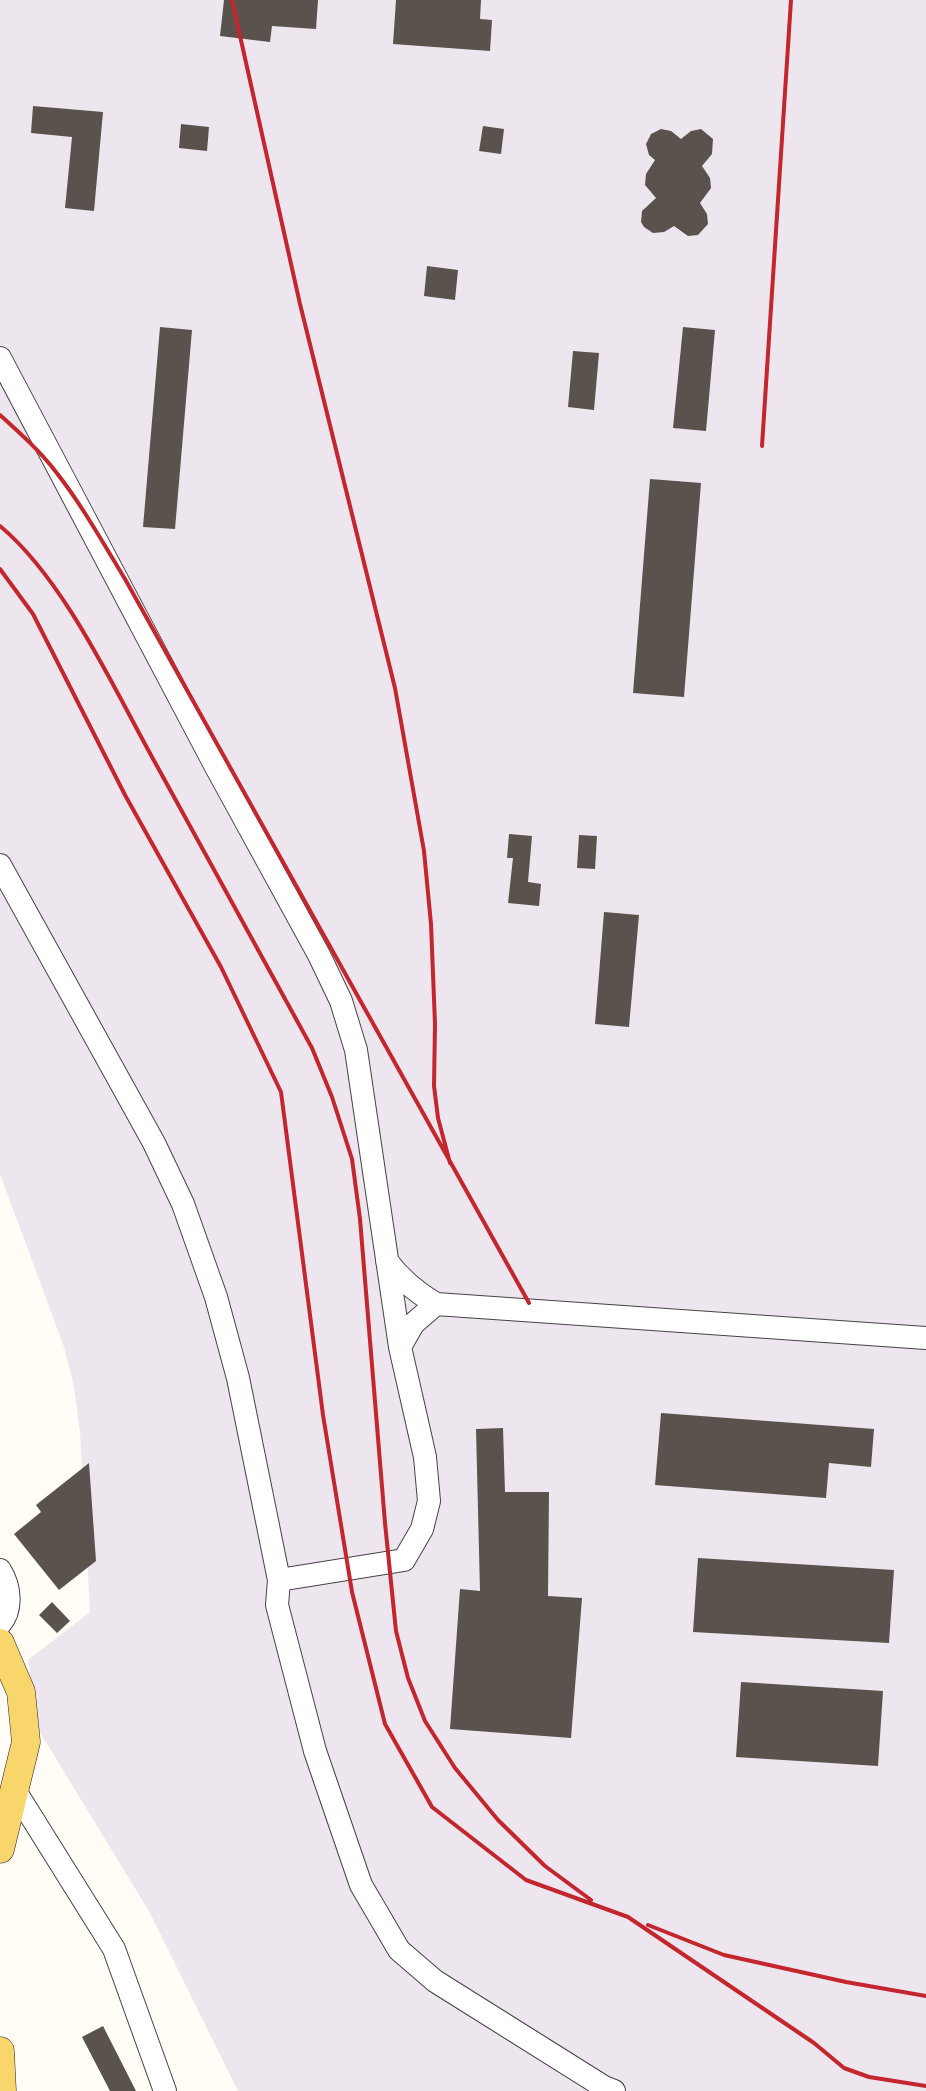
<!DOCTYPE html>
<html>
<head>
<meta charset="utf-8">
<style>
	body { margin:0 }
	canvas { display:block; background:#fffdf5 }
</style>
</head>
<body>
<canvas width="926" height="2091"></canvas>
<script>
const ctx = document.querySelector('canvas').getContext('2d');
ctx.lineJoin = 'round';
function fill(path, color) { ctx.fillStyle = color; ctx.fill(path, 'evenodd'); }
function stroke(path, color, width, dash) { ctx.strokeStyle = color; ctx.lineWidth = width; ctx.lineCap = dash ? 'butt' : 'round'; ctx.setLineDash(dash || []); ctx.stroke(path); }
const industrial = new Path2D(`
	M0 0H926V2091H238L150 1913 38 1729 28 1660 90 1612 80 1432 74 1387 64 1347 0 1174Z`);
const building = new Path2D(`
	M224 0H318L316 29 272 26 270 42 220 36Z
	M396 0H481L480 19 492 20 490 51 393 44Z
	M33 106 103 112 94 211 65 208 72 137 31 133Z
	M181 124 209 127 207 151 179 148Z
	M483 126 504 129 501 154 479 151Z
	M661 129 671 131 681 139 691 131 701 129 713 139 712 154 702 166 710 178 711 188 700 203 707 214 708 224 698 235 688 236 674 226 664 232 653 233 644 227 641 222 642 211 656 198 645 185 646 174 655 160 649 155 646 144 651 134Z
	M427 266 458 270 455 300 424 296Z
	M160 327 192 330 175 529 143 527Z
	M683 327 715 330 706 431 673 428Z
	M573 351 599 353 594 410 568 407Z
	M650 479 701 483 684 697 633 693Z
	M509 834 532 836 528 882 541 884 539 906 508 903 513 858H507Z
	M579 835 597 836 595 869 577 868Z
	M604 912 639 915 629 1027 595 1024Z
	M661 1413 874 1429 871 1467 829 1463 826 1498 655 1485Z
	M503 1428 505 1492H549L548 1596 582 1598 571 1738 450 1729 460 1589 480 1591 476 1429Z
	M89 1463 96 1561 59 1590 14 1534 41 1512 36 1505Z
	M698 1558 894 1570 889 1643 693 1632Z
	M52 1602 70 1621 57 1633 39 1615Z
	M741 1682 883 1691 878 1766 736 1757Z
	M103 2026 136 2091H110L82 2037Z`);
const minor = new Path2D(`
	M0 358 216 767 319 955 341 1001 356 1050 400 1347 425 1457 429 1501 422 1529 404 1560 279 1580
	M0 865 154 1143 183 1204 216 1297 238 1378 279 1580 277 1605 315 1751 361 1885 399 1950 435 1981 604 2087 614 2091
	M387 1261C401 1280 416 1292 436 1304L413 1324 400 1347
	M436 1304 926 1338
	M0 1570C10 1586 13 1609 0 1624
	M14 1789 114 1949 165 2091`);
const major = new Path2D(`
	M0 1643 21 1692 26 1742 0 1849
	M0 2051 2 2091`);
const rail = new Path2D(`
	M232 0 300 304 395 688 424 851 431 924 435 1024 434 1086 438 1118 450 1163
	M0 415C20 433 40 451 56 472 82 505 103 543 125 579L529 1303
	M762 446 791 0
	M0 526C61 577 108 676 146 746 201 846 256 947 312 1048L332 1097 352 1159 360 1219 385 1523 396 1631 408 1678 425 1721 455 1768 498 1820 545 1866 591 1900
	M0 569 33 614 125 795 221 967 281 1092 323 1415 352 1592 385 1724 432 1807 526 1880 628 1917 814 2043 844 2068 869 2077 926 2086
	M648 1925 724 1955 846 1982 926 1996`);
fill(industrial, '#eee6ef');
fill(building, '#5a524d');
stroke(minor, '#444', 24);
stroke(major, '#222', 29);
stroke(minor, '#fff', 22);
stroke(major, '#f9d66b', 28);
stroke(rail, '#c4262e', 4);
</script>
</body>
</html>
